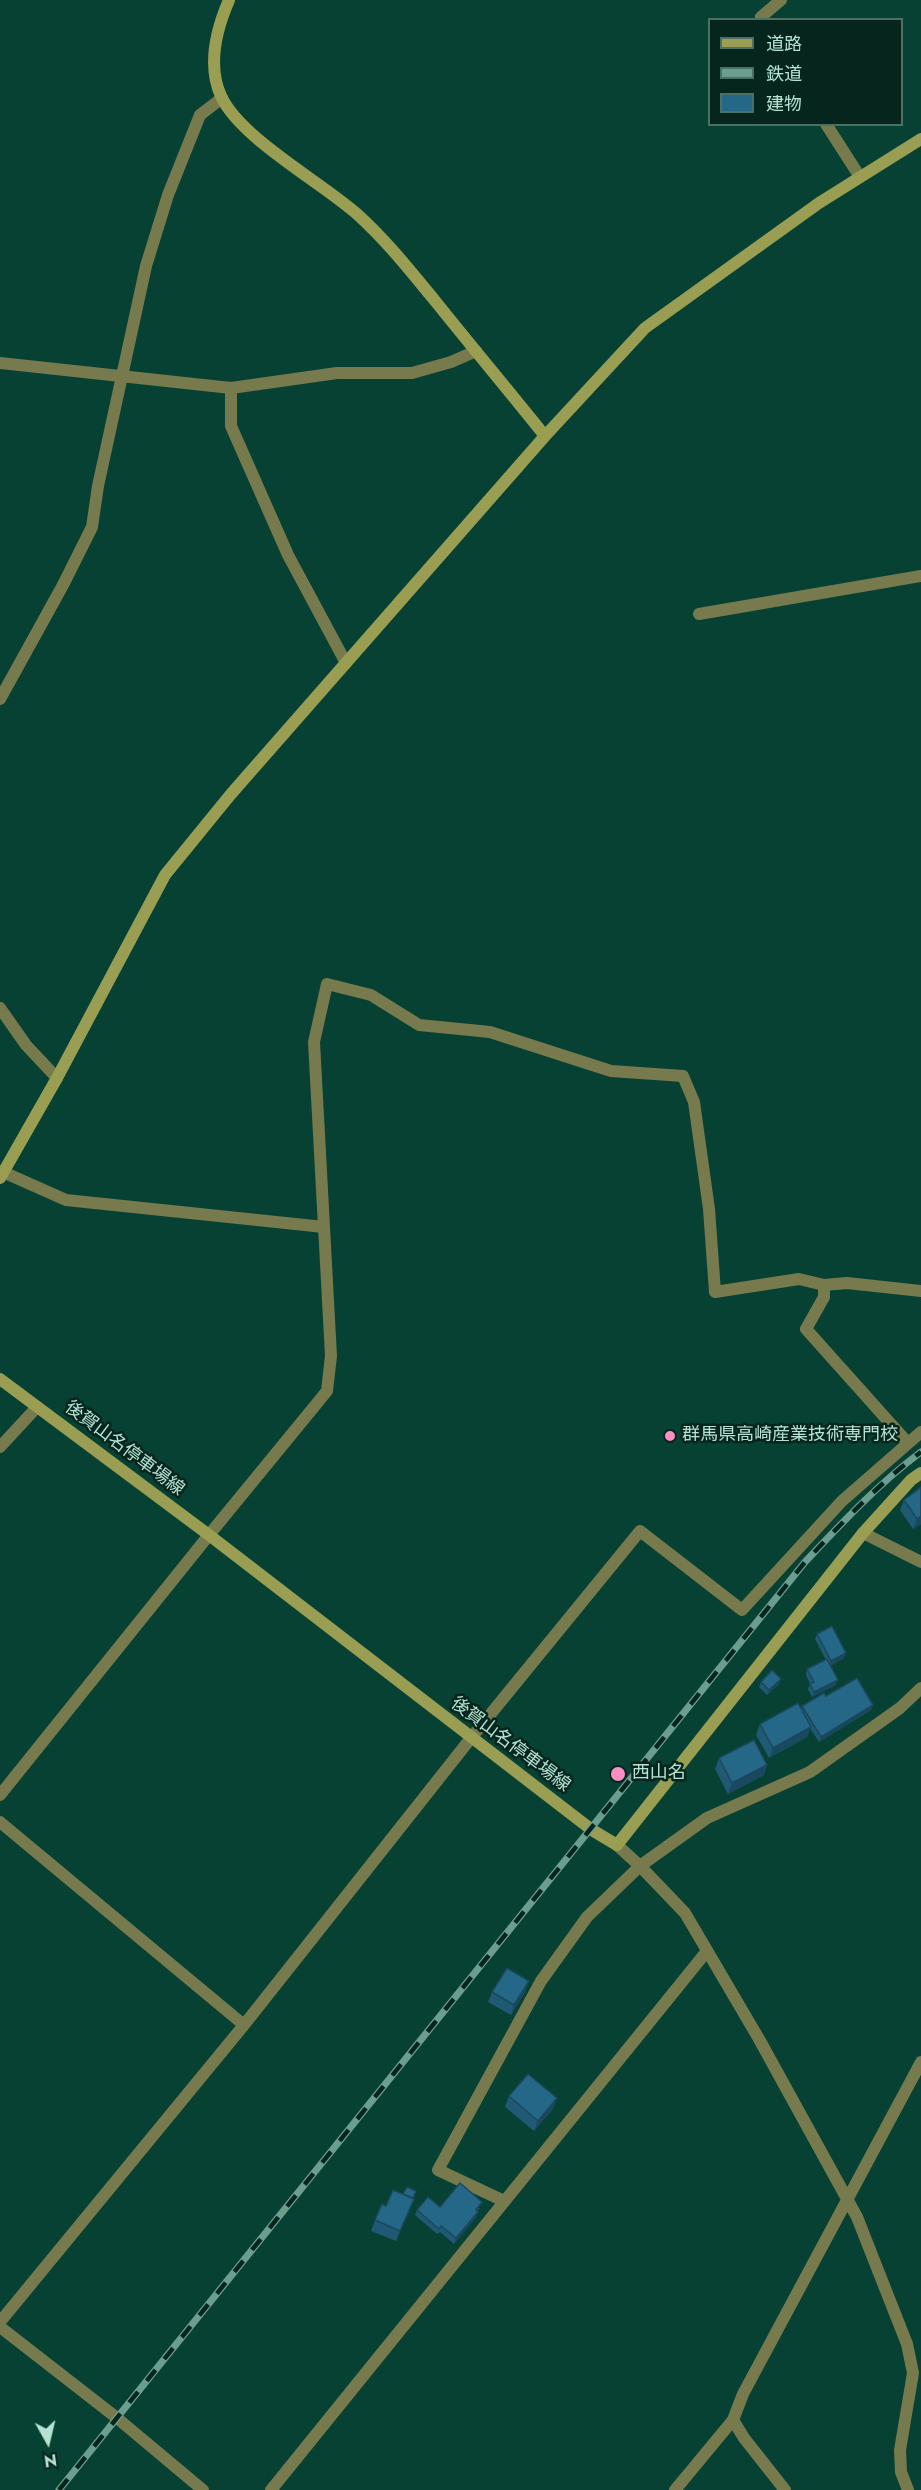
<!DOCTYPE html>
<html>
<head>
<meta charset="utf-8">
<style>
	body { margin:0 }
	#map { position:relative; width:921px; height:2490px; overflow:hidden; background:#074134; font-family:Jost,"Noto Sans JP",sans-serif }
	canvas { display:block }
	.legend { position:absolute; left:708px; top:18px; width:195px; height:108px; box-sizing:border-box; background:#05251d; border:2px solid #4b7165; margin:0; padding:8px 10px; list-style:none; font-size:18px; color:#b5e2d2 }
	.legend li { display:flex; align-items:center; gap:12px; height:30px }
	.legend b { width:30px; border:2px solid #4b7165 }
	.north { position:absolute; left:18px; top:2412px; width:60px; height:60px; -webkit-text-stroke:4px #05251d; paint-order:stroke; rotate:172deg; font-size:16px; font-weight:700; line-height:24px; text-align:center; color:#b5e2d2 }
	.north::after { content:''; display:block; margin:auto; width:21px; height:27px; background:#b5e2d2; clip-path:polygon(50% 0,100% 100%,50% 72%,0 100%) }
</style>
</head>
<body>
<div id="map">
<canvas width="921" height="2490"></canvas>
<ul class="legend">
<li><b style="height:8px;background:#999e52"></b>道路</li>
<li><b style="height:8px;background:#6c9e90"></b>鉄道</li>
<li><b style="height:16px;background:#256786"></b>建物</li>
</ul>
<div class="north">N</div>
</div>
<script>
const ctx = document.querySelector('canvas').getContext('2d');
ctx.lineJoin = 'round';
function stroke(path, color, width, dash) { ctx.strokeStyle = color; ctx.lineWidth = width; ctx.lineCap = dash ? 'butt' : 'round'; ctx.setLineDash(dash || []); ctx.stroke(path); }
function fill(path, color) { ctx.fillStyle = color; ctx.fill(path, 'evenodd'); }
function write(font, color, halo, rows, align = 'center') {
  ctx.font = font + ' Jost,"Noto Sans JP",sans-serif'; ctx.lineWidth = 5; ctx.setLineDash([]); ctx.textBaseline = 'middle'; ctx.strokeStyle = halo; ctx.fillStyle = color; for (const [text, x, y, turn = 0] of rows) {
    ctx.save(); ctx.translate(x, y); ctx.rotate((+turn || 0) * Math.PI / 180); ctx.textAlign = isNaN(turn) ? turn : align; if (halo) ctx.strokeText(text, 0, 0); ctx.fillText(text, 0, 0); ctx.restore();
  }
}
const street = new Path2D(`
	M762 20 761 17 781 0
	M826 124 860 177
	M0 363 231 388 337 373H412L451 362 476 351
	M231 388V426L288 555 346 663
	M699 614 921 576
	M0 699 63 585 92 527 98 486 146 266 168 195 200 115 222 98
	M0 1008 26 1045 57 1078
	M3 1172 66 1200 324 1227
	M824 1285 847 1283 921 1291
	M0 1447 37 1407
	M863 1533 921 1562
	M0 1795 209 1535 327 1391 331 1356 314 1042 327 984 371 995 419 1025 490 1032 611 1071 683 1076 694 1102 709 1209 715 1292 799 1279 824 1285V1297L806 1329 907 1442
	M0 1822 244 2025
	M617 1845 640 1866 685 1913 759 2039 857 2217 907 2344 913 2373 900 2450 901 2472 908 2490
	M504 2201 438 2170 541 1981 587 1917 640 1866 707 1818 810 1772 900 1708 921 1688
	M0 2322 244 2025 471 1738 640 1531 742 1610 842 1501 921 1432
	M0 2327 117 2418 203 2490
	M733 2420 744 2438 785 2490
	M271 2490 707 1951
	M675 2490 733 2420 743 2394 921 2062`);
const secondary = new Path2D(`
	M229 0C216 30 207 65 221 96 240 138 321 182 357 214 387 241 411 272 436 302 472 347 509 391 545 436
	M0 1178 57 1078 165 875 231 794 545 436 645 328 819 203 921 139
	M0 1379 209 1535 592 1830 617 1845 863 1533 911 1480 921 1473`);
const rail = new Path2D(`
	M59 2490 805 1562C842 1523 878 1484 921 1452`);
const wall = new Path2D(`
	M904 1500 921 1524 913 1529 900 1510Z
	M817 1634 844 1658 830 1666 836 1685 812 1697 808 1689 810 1684 806 1675 807 1669 826 1660 815 1639Z
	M761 1682 779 1684 767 1695 759 1687Z
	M826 1696 873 1705 871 1710 819 1742 810 1728 807 1737 769 1758 756 1735 760 1724 801 1709 802 1706Z
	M719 1758 767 1765 764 1775 728 1794 715 1769Z
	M492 1992H525L511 2015 488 2002Z
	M509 2096 553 2109 534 2131 505 2107Z
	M416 2191 410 2209 396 2241 371 2231 375 2220 386 2206 403 2194Z
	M480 2208 477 2211 476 2217 454 2244 440 2232 437 2234 415 2215 417 2210Z`);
const shadedWall = new Path2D(`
	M921 1516V1524L913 1529 917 1519Z
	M846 1653 844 1658 829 1666 831 1661Z
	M781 1679 779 1684 767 1695 769 1690Z
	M838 1680 836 1685 812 1697 814 1692Z
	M873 1705 871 1710 819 1742 821 1737Z
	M811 1727 807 1737 769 1758 773 1748Z
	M767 1765 764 1775 728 1794 732 1783Z
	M529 1981 525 1992 511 2015 514 2005Z
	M557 2098 553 2109 534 2131 538 2121Z
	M478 2212 476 2217 454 2244 456 2238Z`);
const building = new Path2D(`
	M921 1487V1516L917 1519 904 1500Z
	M832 1626 846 1653 831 1661 817 1634Z
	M827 1659 838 1680 814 1692 810 1684 814 1682 807 1669Z
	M772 1670 781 1679 769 1690 761 1682Z
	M857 1678 873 1705 821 1737 802 1706 824 1693 826 1696Z
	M798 1703 811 1727 773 1748 760 1724Z
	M754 1740 767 1765 732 1783 719 1758Z
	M507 1968 529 1981 514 2005 492 1992Z
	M528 2074 557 2098 538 2121 509 2096Z
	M460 2183 482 2202 476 2210 478 2212 456 2238 441 2226 439 2229 417 2210 428 2197 440 2207Z
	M407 2187 416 2191 413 2198 403 2194Z
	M393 2190 414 2199 400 2231 375 2220 382 2204 386 2206Z`);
const markers = [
	[670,1436,6,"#fc8fc1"],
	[618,1774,8,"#fc8fc1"]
];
const poiNames = [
	["群馬県高崎産業技術専門校",682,1436],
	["西山名",632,1774]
];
const streetNames = [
	["後賀山名停車場線",124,1449,37],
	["後賀山名停車場線",510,1745,37]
];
stroke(street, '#767a4c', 12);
stroke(secondary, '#999e52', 12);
stroke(rail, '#6c9e90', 7);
stroke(rail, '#05251d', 4.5, [14]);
fill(wall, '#205973');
fill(shadedWall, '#1a485e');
fill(building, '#256786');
stroke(building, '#1a485e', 1.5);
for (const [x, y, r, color] of markers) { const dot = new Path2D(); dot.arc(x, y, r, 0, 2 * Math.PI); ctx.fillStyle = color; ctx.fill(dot); stroke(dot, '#05251d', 2); }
write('18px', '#b5e2d2', '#05251d', poiNames, 'left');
write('18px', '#b5e2d2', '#05251d', streetNames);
</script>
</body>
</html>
